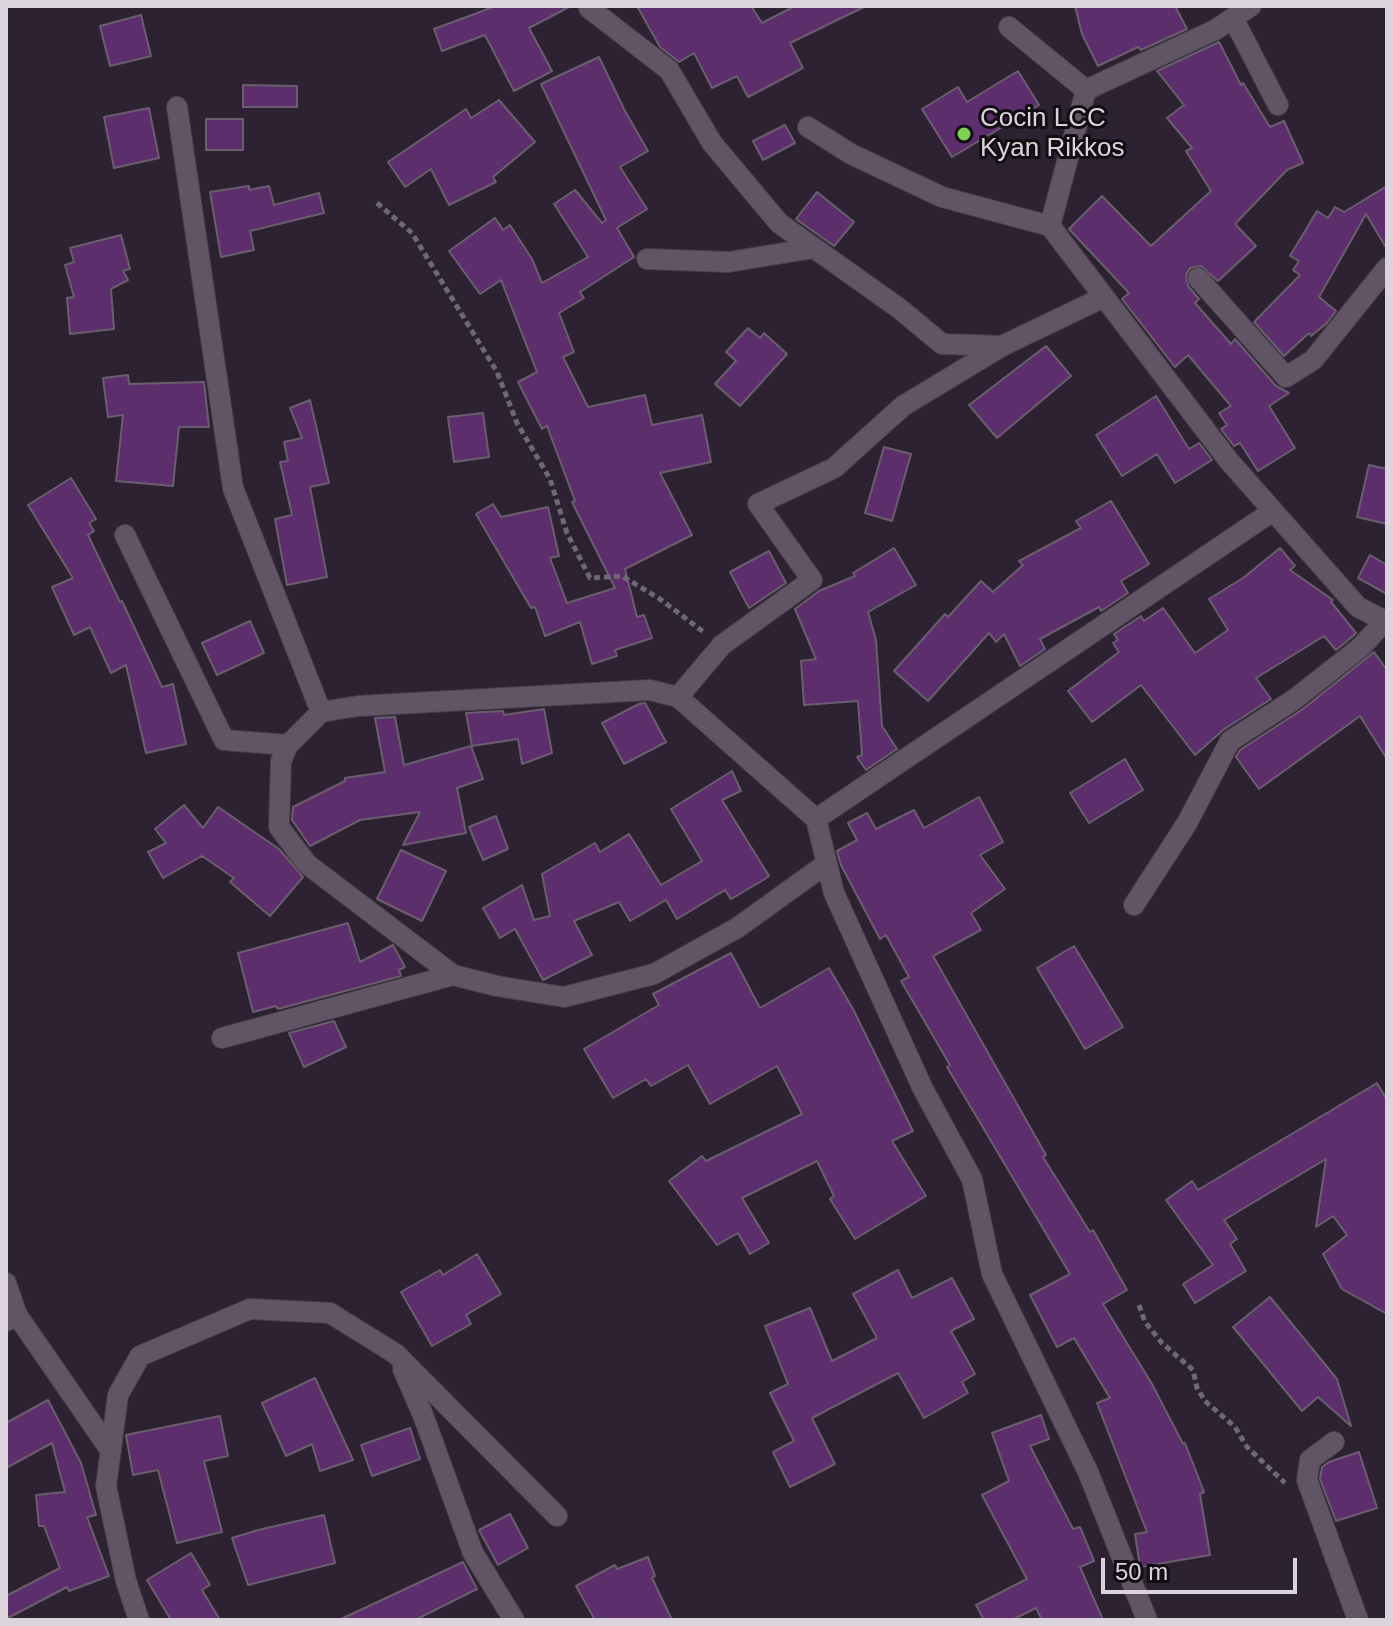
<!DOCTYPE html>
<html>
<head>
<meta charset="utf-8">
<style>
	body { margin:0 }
	#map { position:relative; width:1393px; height:1626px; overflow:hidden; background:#2d2231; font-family:Helvetica,sans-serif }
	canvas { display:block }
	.frame { position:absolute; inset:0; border:8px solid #dbd4dd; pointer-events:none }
	.scale { position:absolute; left:1101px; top:1558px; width:196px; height:36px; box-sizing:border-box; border:4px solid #dbd4dd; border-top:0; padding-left:10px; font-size:24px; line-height:28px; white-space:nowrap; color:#dbd4dd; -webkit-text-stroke:6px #120e14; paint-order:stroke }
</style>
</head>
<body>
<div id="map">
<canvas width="1393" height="1626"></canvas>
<div class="frame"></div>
<div class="scale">50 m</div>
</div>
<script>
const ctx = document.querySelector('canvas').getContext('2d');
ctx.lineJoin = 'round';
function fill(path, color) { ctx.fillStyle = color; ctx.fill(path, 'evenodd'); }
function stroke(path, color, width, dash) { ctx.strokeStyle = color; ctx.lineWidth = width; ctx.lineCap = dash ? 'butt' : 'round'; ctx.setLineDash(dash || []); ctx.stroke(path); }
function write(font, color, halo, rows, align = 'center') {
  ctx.font = font + ' Helvetica,sans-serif'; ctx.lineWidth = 6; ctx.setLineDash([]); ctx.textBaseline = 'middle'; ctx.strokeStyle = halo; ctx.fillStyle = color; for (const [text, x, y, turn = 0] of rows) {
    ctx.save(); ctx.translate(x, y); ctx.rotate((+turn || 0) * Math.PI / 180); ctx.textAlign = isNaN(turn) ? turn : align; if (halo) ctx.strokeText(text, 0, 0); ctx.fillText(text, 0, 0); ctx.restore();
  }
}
const building = new Path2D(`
	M496 6H571L529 28 552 71 514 91 485 35 442 51 434 29Z
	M637 6H751L762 23 795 6H866L790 43 803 68 748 97 737 76 712 88 694 53 679 62 660 47Z
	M1075 6H1175L1187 29 1141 50 1138 47 1098 66 1082 34Z
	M141 15 151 56 110 66 100 26Z
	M1219 42 1241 85 1243 83 1270 127 1284 121 1303 163 1287 170 1235 224 1256 246 1218 281 1201 266 1190 268 1186 275 1188 286 1199 299 1195 303 1231 344 1235 339 1276 386 1289 393 1269 406 1295 448 1258 471 1240 443 1234 446 1221 429 1227 425 1219 413 1231 406 1188 355 1175 367 1122 299 1129 293 1069 229 1102 196 1151 246 1211 191 1186 151 1192 148 1167 118 1184 105 1157 71Z
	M599 57 625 111 648 151 620 167 647 209 617 228 634 257 580 292 584 298 559 313 574 352 563 357 588 407 645 395 652 425 702 415 711 462 660 473 692 535 625 569 637 617 644 615 652 638 615 650 617 656 592 664 580 622 545 636 535 607 531 608 476 514 493 504 501 517 548 507 559 556 550 558 567 603 615 588 572 502 575 501 547 426 542 429 518 382 537 372 501 280 480 294 449 251 495 218 503 230 510 225 532 259 542 283 588 257 554 204 575 190 602 223 606 220 541 84Z
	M1018 71 1039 105 952 157 922 109 958 87 967 102Z
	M243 85 297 86V107H243Z
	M499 100 535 142 493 177 496 182 449 205 431 169 405 187 388 162 466 109 471 118Z
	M149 108 159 158 114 168 104 117Z
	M206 119H243V150H206Z
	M785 125 795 143 763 160 753 141Z
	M249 186V190L269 186 274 205 319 193 324 213 250 231 254 250 221 257 210 192Z
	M1387 186V249L1366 214 1319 297 1336 311 1326 324 1311 336 1309 333 1284 356 1254 322 1300 275 1293 270 1299 261 1290 256 1317 211 1328 218 1335 207 1344 212Z
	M817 192 854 222 834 246 796 219Z
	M121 235 130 269 123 271 128 280 111 289 114 329 70 334 67 298 74 297 65 265 74 262 70 248Z
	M748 328 760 338 764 333 787 354 740 406 715 384 736 361 726 352Z
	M1046 346 1071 376 997 438 969 405Z
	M128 375 129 384 204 382 209 427H179L173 486 116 481 123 415 108 417 103 378Z
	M1156 396 1189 449 1199 443 1212 460 1175 483 1157 454 1122 476 1096 435Z
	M310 400 329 483 310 487 327 577 287 585 275 519 292 515 280 462 288 461 284 442 302 438 290 408Z
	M483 413 489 457 454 462 448 417Z
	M884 447 911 454 892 521 865 513Z
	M1369 465 1387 469V524L1357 517Z
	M71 478 96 519 89 523 94 531 88 535 120 602 122 601 162 687 173 684 186 744 146 753 126 665 111 673 90 627 74 635 52 587 73 578 28 505Z
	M1111 501 1149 564 1121 581 1128 593 1101 611 1099 607 1040 639 1045 649 1020 666 1004 634 996 642 989 633 928 701 894 671 945 614 948 617 981 581 993 592 1023 565 1019 561 1081 528 1076 521Z
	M894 548 916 585 868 612 876 640 882 726 897 749 866 770 857 757 862 755 858 701 804 705 801 661 816 659 795 609 819 591 855 576 853 573Z
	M1280 548 1295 566 1290 570 1333 600 1331 602 1356 633 1352 637 1336 650 1324 636 1256 678 1271 699 1223 730 1195 755 1141 685 1092 722 1068 691 1119 652 1113 643 1118 640 1114 634 1141 616 1144 621 1163 608 1195 653 1228 630 1209 599 1243 578Z
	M769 551 786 583 749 608 730 572Z
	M1370 555 1387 565V594L1358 578Z
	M250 621 264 653 217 675 202 643Z
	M1374 652 1387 670V759L1360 716 1259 789 1236 757 1240 750 1303 709Z
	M645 703 666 742 624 764 602 723 639 704Z
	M544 709 552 753 522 764 518 739 472 746 466 713 503 711 504 715Z
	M395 717 404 765 471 746 483 779 457 788 466 833 403 845 420 812 360 820 310 846 292 820 293 807 345 781V778L385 772 375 718Z
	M1125 759 1143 790 1089 823 1070 793Z
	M732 771 741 791 722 800 769 876 765 879 731 899 725 890 677 919 666 900 630 921 619 902 574 921 592 955 543 980 515 929 500 938 483 908 522 885 534 920 550 916 542 874 595 843 600 852 629 834 661 885 702 861 671 809Z
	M979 797 1003 842 980 855 1005 889 971 913 981 930 933 956 1046 1155 1043 1157 1090 1232 1093 1230 1127 1290 1103 1304 1152 1384 1183 1444 1185 1443 1204 1492 1200 1494 1210 1555 1140 1567 1135 1534 1147 1532 1097 1403 1110 1398 1074 1338 1057 1347 1030 1295 1070 1274 947 1067 950 1065 901 981 909 977 886 935 880 939 841 865 837 851 857 840 848 823 867 813 876 829 914 810 924 828Z
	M184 805 203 828 218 807 279 849 303 877 270 916 230 882 234 878 202 856 163 878 148 852 166 843 155 829Z
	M496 816 508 849 483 860 469 827Z
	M401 850 446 871 422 921 377 899Z
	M348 923 360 962 393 945 405 967 399 970 401 976 278 1009 276 1006 253 1012 238 953Z
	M1074 946 1123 1027 1085 1049 1037 968Z
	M731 953 760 1008 829 968 853 1009 913 1131 892 1141 926 1196 855 1239 830 1199 834 1196 817 1161 742 1198 769 1243 750 1254 738 1233 717 1245 669 1181 702 1156 706 1161 802 1114 777 1066 710 1104 688 1065 651 1086 646 1079 613 1098 584 1049 659 1005 653 994Z
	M334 1021 346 1047 304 1067 289 1033Z
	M1377 1083 1387 1100V1314L1342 1289 1323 1254 1347 1235 1333 1216 1316 1227 1326 1159 1224 1220 1237 1239 1230 1244 1246 1271 1195 1303 1183 1284 1213 1265 1166 1200 1192 1181 1198 1190Z
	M477 1254 501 1294 466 1315 471 1324 432 1346 401 1292 440 1270 443 1275Z
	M898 1270 912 1298 952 1278 974 1319 951 1331 975 1374 962 1382 968 1393 924 1418 898 1373 812 1418 835 1464 790 1487 773 1452 794 1441 770 1393 788 1384 765 1326 810 1308 832 1361 877 1338 853 1294Z
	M1270 1297 1337 1379 1351 1426 1318 1397 1302 1411 1233 1327Z
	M315 1378 353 1460 320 1471 312 1444 286 1456 262 1403Z
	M48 1400 81 1463 96 1515 87 1517 109 1576 69 1591 67 1587 6 1619V1596L60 1568 44 1526H39L36 1495 65 1492 52 1443 6 1468V1423Z
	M1041 1415 1049 1439 1030 1446 1073 1529 1080 1527 1094 1561 1080 1567 1103 1620H1042L1036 1608 1012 1620H984L976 1605 1027 1579 982 1495 1009 1481 992 1433Z
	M220 1416 228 1456 204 1461 222 1532 177 1543 158 1470 133 1475 126 1435Z
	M410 1428 420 1459 372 1476 361 1445Z
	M1359 1452 1377 1508 1336 1521 1320 1479 1322 1467 1329 1462Z
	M510 1514 528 1548 498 1565 479 1530Z
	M324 1515 335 1563 248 1585 232 1538 258 1530Z
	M191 1553 210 1585 202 1590 220 1620H171L147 1580Z
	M648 1557 655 1576 652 1578 672 1620H595L576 1586 615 1565 617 1569Z
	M463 1562 477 1589 415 1620H339Z`);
const path = new Path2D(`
	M377 203 412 233 497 372 517 423 550 479 567 533 590 578 622 576 660 599 705 633
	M1139 1305 1145 1322 1162 1343 1193 1370 1197 1388 1205 1401 1235 1427 1247 1447 1285 1483`);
const street = new Path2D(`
	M589 8 669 70 712 143 779 223 900 309 942 344 1002 346 1104 297
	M1233 18 1278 105
	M1009 27 1086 90 1215 30 1251 6
	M177 107 233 488 321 712
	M808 127 851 154 942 197 1050 226 1229 461 1358 607 1387 622
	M1050 226 1086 90
	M647 259 729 262 814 248
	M1198 278 1286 377 1313 360 1387 268
	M125 535 224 740 288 745 321 712 358 706 650 690 678 697 816 819 834 893 923 1089 972 1179 992 1274 1088 1472 1147 1620
	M678 697 722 645 812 580 758 504 834 468 903 406 1002 346
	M288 745 281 761 279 827 307 864 453 975
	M816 819 1273 511
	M1134 905 1187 823 1230 741 1295 699 1361 647 1384 622
	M222 1038 453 975 497 986 564 997 654 974 737 928 826 864
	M6 1283 17 1315
	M6 1321 17 1315 111 1451
	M403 1369 423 1415 473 1553 514 1620
	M1334 1442 1310 1460 1307 1480 1358 1620
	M139 1620 126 1581 106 1486 118 1395 140 1356 250 1309 330 1313 396 1354 557 1516`);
const markers = [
	[964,134,8,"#7cd155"]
];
const poiNames = [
	["Cocin LCC",980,119],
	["Kyan Rikkos",980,149]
];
fill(building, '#5c2e6b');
stroke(building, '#6a5e6e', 2);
stroke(street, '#483f4b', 22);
stroke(path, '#706774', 5, [6, 4]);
stroke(street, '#615565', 20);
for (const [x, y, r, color] of markers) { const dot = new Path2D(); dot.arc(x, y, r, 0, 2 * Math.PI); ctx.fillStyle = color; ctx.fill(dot); stroke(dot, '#120e14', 3); }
write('26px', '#dbd4dd', '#120e14', poiNames, 'left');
</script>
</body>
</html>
